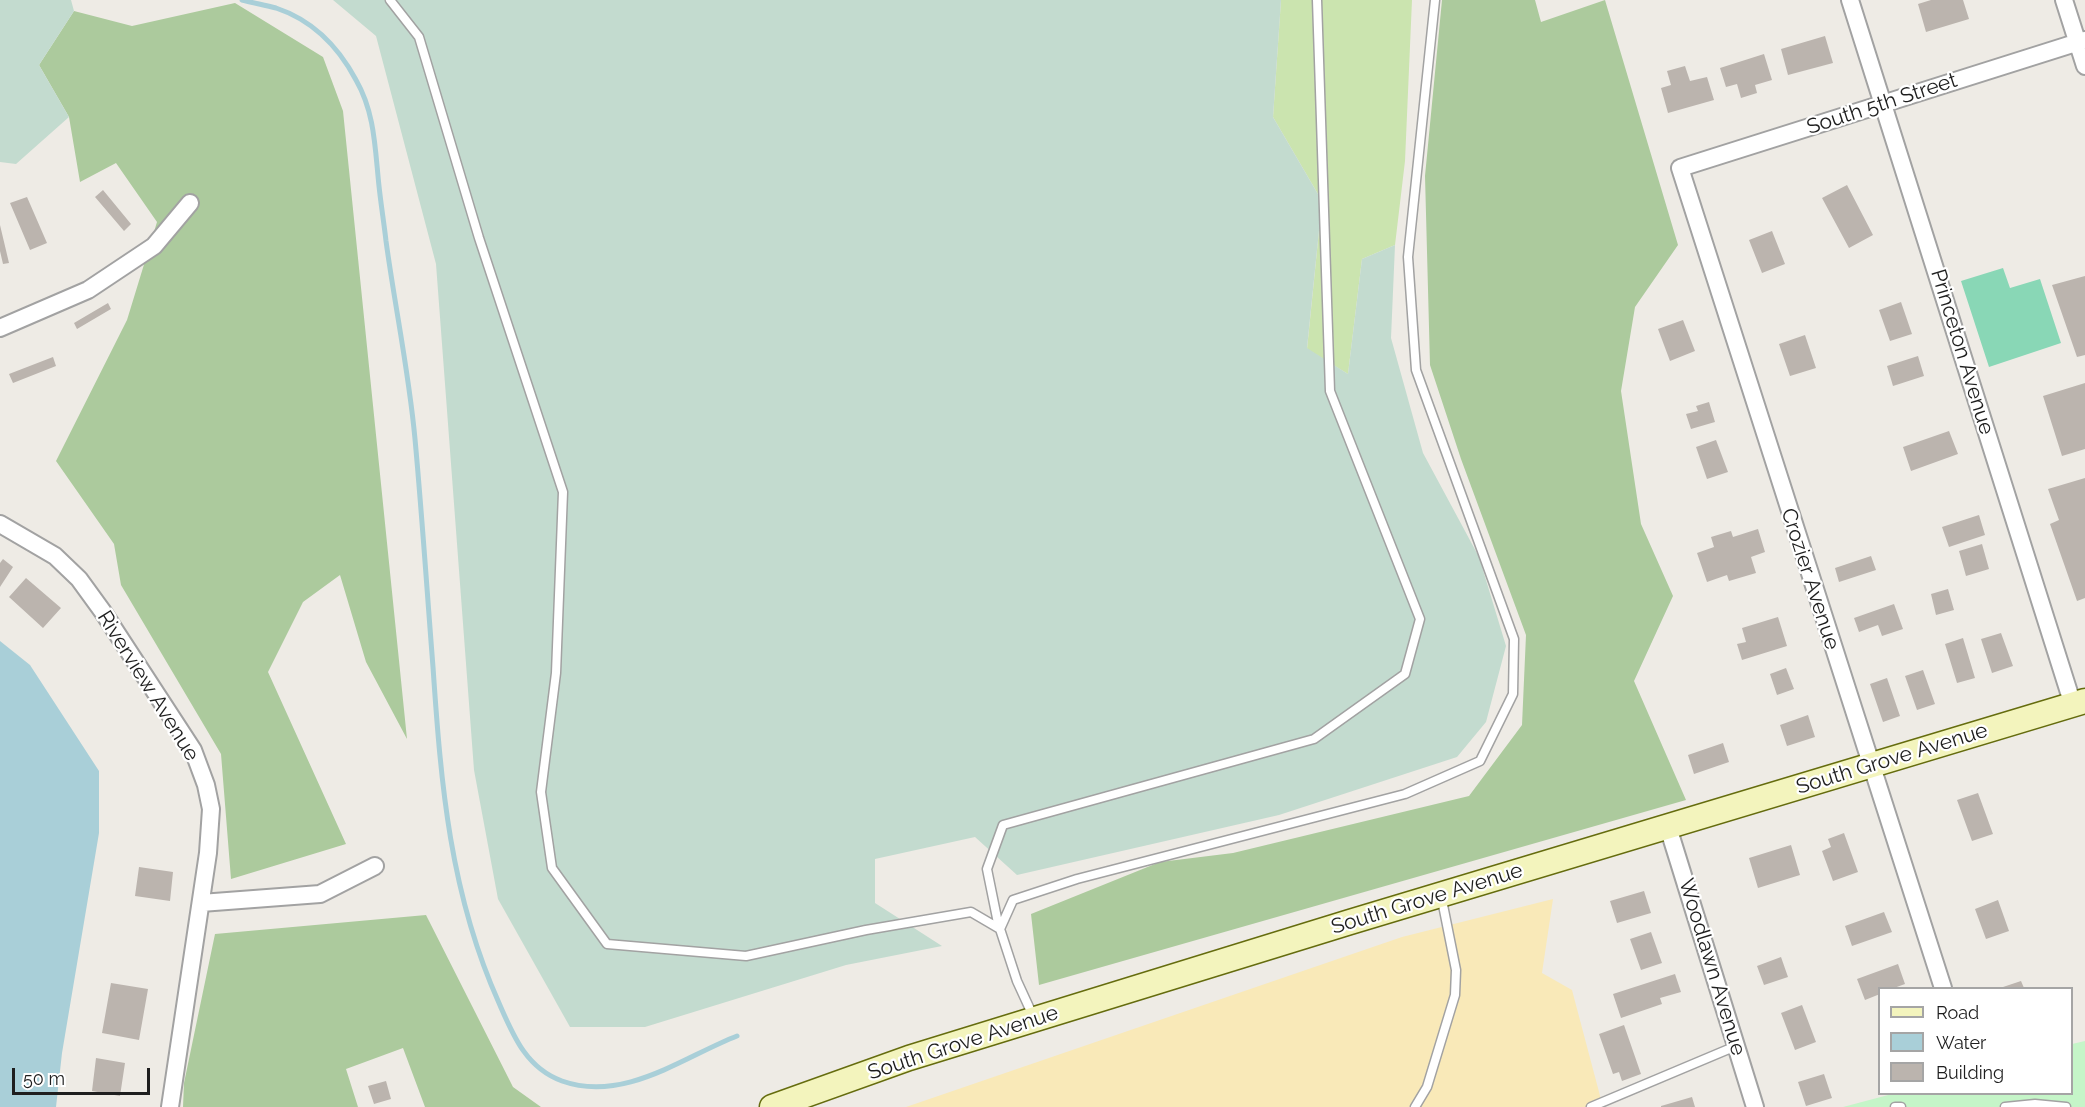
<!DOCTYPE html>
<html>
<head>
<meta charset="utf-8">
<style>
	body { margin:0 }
	#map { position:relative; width:2085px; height:1107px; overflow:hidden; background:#eeebe5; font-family:Raleway,sans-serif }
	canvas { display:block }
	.legend { position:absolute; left:1878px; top:987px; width:195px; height:108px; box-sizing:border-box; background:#fff; border:2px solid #a5a5a5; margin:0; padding:8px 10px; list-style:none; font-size:18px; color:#1e1e1e }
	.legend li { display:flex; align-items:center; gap:12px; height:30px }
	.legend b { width:30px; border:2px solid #a5a5a5 }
	.scale { position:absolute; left:12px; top:1068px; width:138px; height:27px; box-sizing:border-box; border:3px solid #1e1e1e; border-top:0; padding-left:8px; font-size:18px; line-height:21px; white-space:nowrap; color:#1e1e1e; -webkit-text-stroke:4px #fff; paint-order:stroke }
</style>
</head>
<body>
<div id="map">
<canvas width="2085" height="1107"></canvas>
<ul class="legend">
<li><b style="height:8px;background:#f3f4bd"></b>Road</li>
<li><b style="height:16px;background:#a9cfd8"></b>Water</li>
<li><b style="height:16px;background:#bbb4ae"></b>Building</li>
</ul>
<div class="scale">50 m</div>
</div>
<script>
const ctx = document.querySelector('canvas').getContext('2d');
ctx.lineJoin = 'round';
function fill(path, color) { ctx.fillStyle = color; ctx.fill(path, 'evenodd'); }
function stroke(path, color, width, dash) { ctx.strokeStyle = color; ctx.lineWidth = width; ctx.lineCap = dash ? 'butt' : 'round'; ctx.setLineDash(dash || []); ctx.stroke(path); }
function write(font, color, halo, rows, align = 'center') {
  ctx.font = font + ' Raleway,sans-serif'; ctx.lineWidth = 4.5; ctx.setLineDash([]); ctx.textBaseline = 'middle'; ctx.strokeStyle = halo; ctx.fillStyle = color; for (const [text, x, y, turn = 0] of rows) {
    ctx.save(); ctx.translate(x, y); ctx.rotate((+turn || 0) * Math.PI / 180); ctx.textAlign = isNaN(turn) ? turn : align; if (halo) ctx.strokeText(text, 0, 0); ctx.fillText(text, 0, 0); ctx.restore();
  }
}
const grass = new Path2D(`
	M1281 0H1412L1405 161 1395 245 1362 259 1348 374 1307 349 1322 201 1273 117Z`);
const forest = new Path2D(`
	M1442 0H1535L1541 22 1605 0 1678 245 1635 307 1621 391 1641 524 1673 596 1634 681 1686 800 1039 985 1031 914 1160 862 1233 853 1469 796 1522 725 1526 635 1461 459 1430 365 1425 176Z
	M235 3 323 57 343 111 407 739 366 662 340 575 303 602 268 672 346 844 231 879 221 754 121 585 114 544 56 461 127 320 157 222 116 163 80 182 69 117 39 65 74 11 132 26Z
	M426 915 513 1087 541 1107H425L403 1048 346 1069 358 1107H183L184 1083 215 934Z`);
const wetland = new Path2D(`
	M0 0H71L74 11 39 65 69 117 16 164 0 162Z
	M333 0H1281L1273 117 1322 201 1307 348 1348 374 1362 259 1395 245 1391 338 1423 453 1479 557 1506 646 1486 722 1457 757 1279 815 1017 875 975 837 875 859V903L942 946 846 965 645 1027H570L498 899 474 770 436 264 376 36Z`);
const sand = new Path2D(`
	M1553 899 1542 973 1572 990 1603 1107H906L1402 937Z`);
const park = new Path2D(`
	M2085 1041V1107H1843L1892 1094H2072V1044Z`);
const pitch = new Path2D(`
	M2003 268 2010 288 2040 279 2061 343 1989 367 1961 281Z`);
const water = new Path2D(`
	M0 641 30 665 99 771V833L62 1053 56 1107H0Z`);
const stream = new Path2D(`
	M242 0C253 3 265 5 276 8 312 20 338 46 356 80 375 113 375 149 379 186 381 205 384 223 386 241 395 307 409 373 415 439 422 515 427 591 433 667 441 785 450 894 499 1003 513 1035 526 1068 562 1081 624 1103 683 1057 737 1036`);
const building = new Path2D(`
	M1931 0H1963L1969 19 1926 32 1918 4Z
	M1825 36 1833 63 1788 75 1781 49Z
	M1764 54 1772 80 1755 85 1757 93 1741 98 1737 84 1726 87 1720 68Z
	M1685 66 1690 81 1707 77 1714 100 1668 113 1661 88 1671 85 1667 71Z
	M1847 185 1873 235 1849 248 1822 198Z
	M103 190 131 224 124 231 95 197Z
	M27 197 47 243 30 250 10 203Z
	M0 225 9 263 3 264 0 251Z
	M1772 231 1785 264 1762 273 1749 240Z
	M2085 276V355L2077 357 2052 285Z
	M1901 302 1912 334 1890 341 1879 310Z
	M108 303 111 309 77 329 74 323Z
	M1683 320 1695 351 1670 361 1658 329Z
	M1805 335 1816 368 1790 376 1779 344Z
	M1918 356 1924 376 1893 386 1887 366Z
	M53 357 56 366 13 383 9 374Z
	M2085 383V449L2062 456 2043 396Z
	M1709 402 1715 422 1691 429 1686 414 1698 411 1696 406Z
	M1949 431 1958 454 1911 471 1903 447Z
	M1716 440 1728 472 1707 479 1696 447Z
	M2085 478V598L2077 601 2050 524 2059 520 2048 489Z
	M1979 515 1985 535 1949 547 1942 527Z
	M1758 529 1765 552 1751 557 1756 573 1729 581 1727 575 1707 582 1697 553 1714 547 1711 537 1731 531 1733 537Z
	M1982 544 1989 569 1966 576 1959 551Z
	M1871 556 1876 570 1839 582 1835 568Z
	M3 559 13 567 0 587V563Z
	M26 578 61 608 43 628 9 597Z
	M1948 589 1954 610 1936 615 1931 594Z
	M1894 604 1903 629 1882 636 1878 625 1859 632 1854 618Z
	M1778 617 1787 646 1742 660 1737 644 1746 642 1742 628Z
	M2001 633 2013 666 1992 673 1981 639Z
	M1963 638 1975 678 1957 683 1945 644Z
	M1786 668 1794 689 1777 695 1770 674Z
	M1923 670 1935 704 1917 710 1905 676Z
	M1887 678 1900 716 1883 722 1870 684Z
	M1808 715 1815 737 1787 746 1780 725Z
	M1723 743 1729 762 1694 774 1688 755Z
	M1978 793 1993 834 1972 841 1957 800Z
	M1844 833 1858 872 1833 881 1822 851 1831 847 1828 839Z
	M1791 845 1800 875 1758 888 1749 858Z
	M139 867 173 872 170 901 135 896Z
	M1644 891 1651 913 1617 923 1610 901Z
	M1998 900 2009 931 1986 939 1975 909Z
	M1884 912 1892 932 1852 946 1845 926Z
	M1651 932 1662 963 1641 970 1630 939Z
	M1781 957 1788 977 1764 985 1757 966Z
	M1898 964 1905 984 1894 988H1880V994L1865 1000 1857 979Z
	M1675 974 1681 992 1660 998 1662 1004 1621 1018 1613 994Z
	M2021 981 2024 988H2000Z
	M111 983 148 989 139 1040 102 1033Z
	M1802 1005 1816 1042 1795 1050 1781 1013Z
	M1624 1025 1641 1074 1622 1081 1619 1072 1613 1074 1599 1034Z
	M96 1058 125 1063 120 1096 92 1091Z
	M1824 1074 1832 1098 1806 1106 1798 1082Z
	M386 1081 391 1099 374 1104 368 1086Z
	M1692 1097 1695 1107H1661V1106Z`);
const service = new Path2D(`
	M390 0 419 37 479 238 563 492 556 673 541 792 552 868 607 944 746 956 866 930 971 912 1000 929
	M999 928 987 869 1003 825 1314 739 1405 674 1420 619 1330 391 1317 0
	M1034 1018 1017 981 1000 929 1013 900 1077 879 1405 794 1480 761 1513 694 1514 639 1416 370 1408 257 1435 0
	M1415 1107 1427 1087 1455 995 1456 970 1441 895
	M1591 1107 1736 1046
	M1895 1107H1901
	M2005 1107 2035 1104 2066 1107`);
const minor = new Path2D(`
	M1850 0 2073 705
	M2064 0 2085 66
	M0 328 88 290 154 246 190 203
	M0 524 55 556 79 579 103 612 193 750 206 785 211 809 208 853 170 1107
	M1668 827 1755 1107
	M201 903 320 894 375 866
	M1943 988 1680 168 2085 40`);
const secondary = new Path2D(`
	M772 1107 909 1058 1350 922 2085 701`);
const streetNames = [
	["South 5th Street",1882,104,-18],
	["Princeton Avenue",1962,352,73],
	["Crozier Avenue",1810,579,72],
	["Riverview Avenue",148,686,58],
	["South Grove Avenue",1892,759,-17],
	["South Grove Avenue",1427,899,-17],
	["Woodlawn Avenue",1712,967,73],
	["South Grove Avenue",963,1043,-18]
];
fill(grass, '#cbe4af');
fill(forest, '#acca9d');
fill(wetland, '#c3dbcf');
fill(sand, '#f9e9b8');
fill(park, '#c5f5c8');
fill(pitch, '#89d7b6');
fill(water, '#a9cfd8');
stroke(stream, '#a9cfd8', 5);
fill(building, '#bbb4ae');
stroke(service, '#a2a2a2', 11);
stroke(minor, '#a2a2a2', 20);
stroke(secondary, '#656c0e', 27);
stroke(service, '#fff', 8);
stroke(minor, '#fff', 16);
stroke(secondary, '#f3f4bd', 24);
write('21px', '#1e1e1e', '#fff', streetNames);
</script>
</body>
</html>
